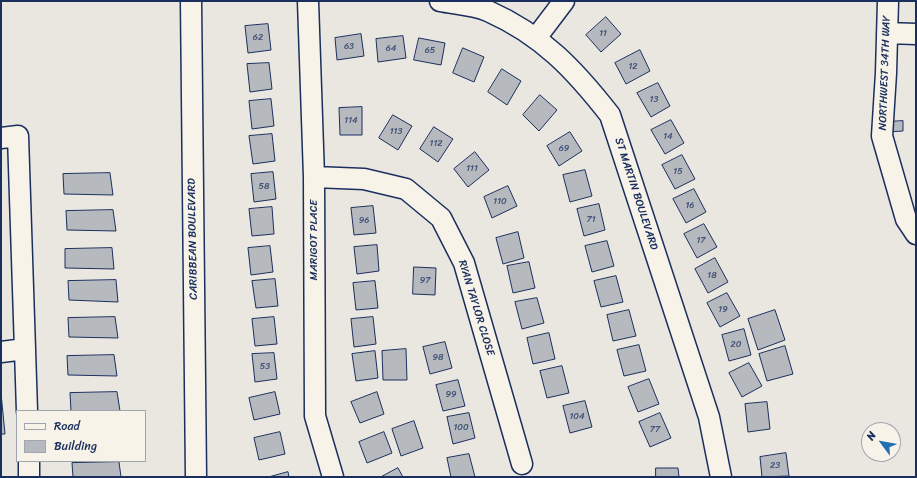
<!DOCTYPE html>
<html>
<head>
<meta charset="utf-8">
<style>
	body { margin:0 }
	#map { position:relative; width:917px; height:478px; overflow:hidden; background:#eae7e0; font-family:Sriracha,sans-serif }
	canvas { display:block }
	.frame { position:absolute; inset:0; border:2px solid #1b2f5e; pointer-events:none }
	.legend { position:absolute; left:16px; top:410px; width:130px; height:52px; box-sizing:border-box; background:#f7f3e8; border:1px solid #9fa5b1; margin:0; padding:5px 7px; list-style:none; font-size:12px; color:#1b2f5e }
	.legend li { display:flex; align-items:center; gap:8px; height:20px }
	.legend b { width:20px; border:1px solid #9fa5b1 }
	.north { position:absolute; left:861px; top:422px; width:40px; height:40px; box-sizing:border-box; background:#f7f3e8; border:1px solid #9fa5b1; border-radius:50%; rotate:302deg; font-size:11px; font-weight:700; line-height:16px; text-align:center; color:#1b2f5e }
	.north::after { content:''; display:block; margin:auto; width:14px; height:18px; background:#1f6fb2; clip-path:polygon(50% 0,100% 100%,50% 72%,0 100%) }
</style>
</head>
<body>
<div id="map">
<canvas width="917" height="478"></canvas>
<div class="frame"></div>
<ul class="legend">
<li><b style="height:5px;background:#f7f3e8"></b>Road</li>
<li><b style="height:11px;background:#b6babf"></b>Building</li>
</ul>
<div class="north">N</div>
</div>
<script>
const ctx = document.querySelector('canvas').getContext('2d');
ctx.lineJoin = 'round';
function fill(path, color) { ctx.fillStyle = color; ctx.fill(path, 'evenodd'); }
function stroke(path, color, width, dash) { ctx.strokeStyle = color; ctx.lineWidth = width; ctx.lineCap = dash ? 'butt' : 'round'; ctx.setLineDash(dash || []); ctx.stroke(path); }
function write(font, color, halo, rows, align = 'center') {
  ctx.font = font + ' Sriracha,sans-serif'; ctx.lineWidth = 4; ctx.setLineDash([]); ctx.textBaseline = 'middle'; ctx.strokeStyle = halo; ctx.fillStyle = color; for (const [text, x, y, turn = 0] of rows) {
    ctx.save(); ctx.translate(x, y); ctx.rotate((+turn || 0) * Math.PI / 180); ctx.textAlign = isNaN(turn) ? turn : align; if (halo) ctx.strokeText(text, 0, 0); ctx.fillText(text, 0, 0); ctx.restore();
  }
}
const building = new Path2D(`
	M606 17 621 34 601 52 586 35Z
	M268 24 271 50 248 53 245 26Z
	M361 34 364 56 337 60 335 38Z
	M403 36 406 58 378 62 376 39Z
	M419 38 445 43 441 65 414 60Z
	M463 48 484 57 474 82 453 73Z
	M640 50 650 71 626 84 615 63Z
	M269 63 272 89 250 92 247 64Z
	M502 69 521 81 507 105 488 92Z
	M658 83 670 106 651 117 637 93Z
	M540 95 557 110 539 131 523 115Z
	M271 99 274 126 252 129 249 101Z
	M362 107V135H340L339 108Z
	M393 115 412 126 398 150 379 138Z
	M671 120 684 143 665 154 651 130Z
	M903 121V131L888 132 887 122Z
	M434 127 453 139 438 162 420 149Z
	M570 132 582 151 559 166 547 146Z
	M272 134 275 161 253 164 249 136Z
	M475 152 489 170 468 187 454 169Z
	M682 155 695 179 675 189 662 165Z
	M585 170 592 196 570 202 563 175Z
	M273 172 276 199 254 202 251 174Z
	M110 173 113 195 64 194 63 174Z
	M508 186 517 206 492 218 484 197Z
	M694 189 706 212 686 223 673 199Z
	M599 204 605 230 584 236 577 209Z
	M373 206 376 233 354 235 351 208Z
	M272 207 274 234 252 236 249 209Z
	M113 210 116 231 67 230 66 211Z
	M704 224 717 247 697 258 684 234Z
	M518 232 524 258 503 264 496 238Z
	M607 241 614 266 592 272 585 246Z
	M377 245 379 271 357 274 354 247Z
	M270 246 273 272 251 275 248 248Z
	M112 248 114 269 65 268V249Z
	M715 258 728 282 708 293 695 269Z
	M529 262 535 288 513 293 507 266Z
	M414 267 436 268 435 295 413 294Z
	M616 276 623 302 601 307 594 281Z
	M275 279 278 306 256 308 252 281Z
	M116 280 118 302 69 300 68 281Z
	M375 281 378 308 356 310 353 283Z
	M727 293 740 316 720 327 707 303Z
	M537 298 544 323 522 329 515 302Z
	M629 310 636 336 613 341 607 315Z
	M775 310 785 340 758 350 748 319Z
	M115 317 118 338 69 337 68 318Z
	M274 317 277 344 255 346 252 319Z
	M373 317 376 344 354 347 351 319Z
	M744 329 751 355 729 361 722 335Z
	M549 333 555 359 533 364 527 338Z
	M445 342 452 368 430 374 423 347Z
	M639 345 646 371 624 376 617 350Z
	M785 346 793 374 767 381 759 354Z
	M406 349 407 380H383L382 351Z
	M375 351 378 378 356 381 352 354Z
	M274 353 277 379 255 382 252 354Z
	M114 355 117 376 68 375 67 356Z
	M749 363 762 386 742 397 729 373Z
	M562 366 569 393 547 398 540 371Z
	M649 379 659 404 638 412 628 387Z
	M458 380 465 406 443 411 436 385Z
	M117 392 120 411H71L70 393Z
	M275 392 280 414 254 420 249 398Z
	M377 392 384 414 360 423 351 402Z
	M1 393 5 434H1Z
	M585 401 592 427 570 433 563 406Z
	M767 402 770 429 748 432 745 404Z
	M469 413 475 438 453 444 447 417Z
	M660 413 671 438 650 447 639 422Z
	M414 421 423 448 401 456 392 429Z
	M280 432 285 454 259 460 254 438Z
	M384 432 392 453 367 463 359 442Z
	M786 453 789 476 762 477 760 457Z
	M469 454 475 477H451L447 458Z
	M119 462 121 477H73L72 463Z
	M398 468 403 477H381Z
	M656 468H678L679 477H656Z
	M288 472 289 477H269Z`);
const street = new Path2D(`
	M191 1 196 477
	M308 1 314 177 315 416 333 477
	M440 1C455 4 474 5 488 11 542 35 574 69 610 115L709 417 721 477
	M888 1 886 73 882 136 906 219 916 234
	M887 33 916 34
	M536 38 564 1
	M1 138 18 136 27 411
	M314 177 364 179 406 189 441 218 464 263 522 464
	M1 352 25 349
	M29 461V477`);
const numberNames = [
	["11",603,34],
	["62",258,38],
	["63",349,47],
	["64",391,49],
	["65",430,51],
	["12",633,67],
	["13",654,100],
	["114",351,121],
	["113",396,132],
	["14",668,137],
	["112",436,144],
	["69",564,149],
	["111",472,169],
	["15",678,172],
	["58",264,187],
	["110",500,202],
	["16",690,206],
	["71",591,220],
	["96",364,221],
	["17",701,241],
	["18",712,276],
	["97",425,281],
	["19",723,310],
	["20",736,345],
	["98",438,358],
	["53",265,367],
	["99",451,395],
	["104",577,417],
	["100",461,428],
	["77",655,430],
	["23",775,466]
];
const streetNames = [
	["NORTHWEST 34TH WAY",885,73,-88],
	["ST MARTIN BOULEVARD",636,194,72],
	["CARIBBEAN BOULEVARD",193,239,-91],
	["MARIGOT PLACE",314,240,-90],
	["RYAN TAYLOR CLOSE",476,308,73]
];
fill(building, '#b6babf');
stroke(building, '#1b2f5e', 1);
stroke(street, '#1b2f5e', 23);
stroke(street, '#f7f3e8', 20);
write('9px', '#425276', null, numberNames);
write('11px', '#1b2f5e', '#f7f3e8', streetNames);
</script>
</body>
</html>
